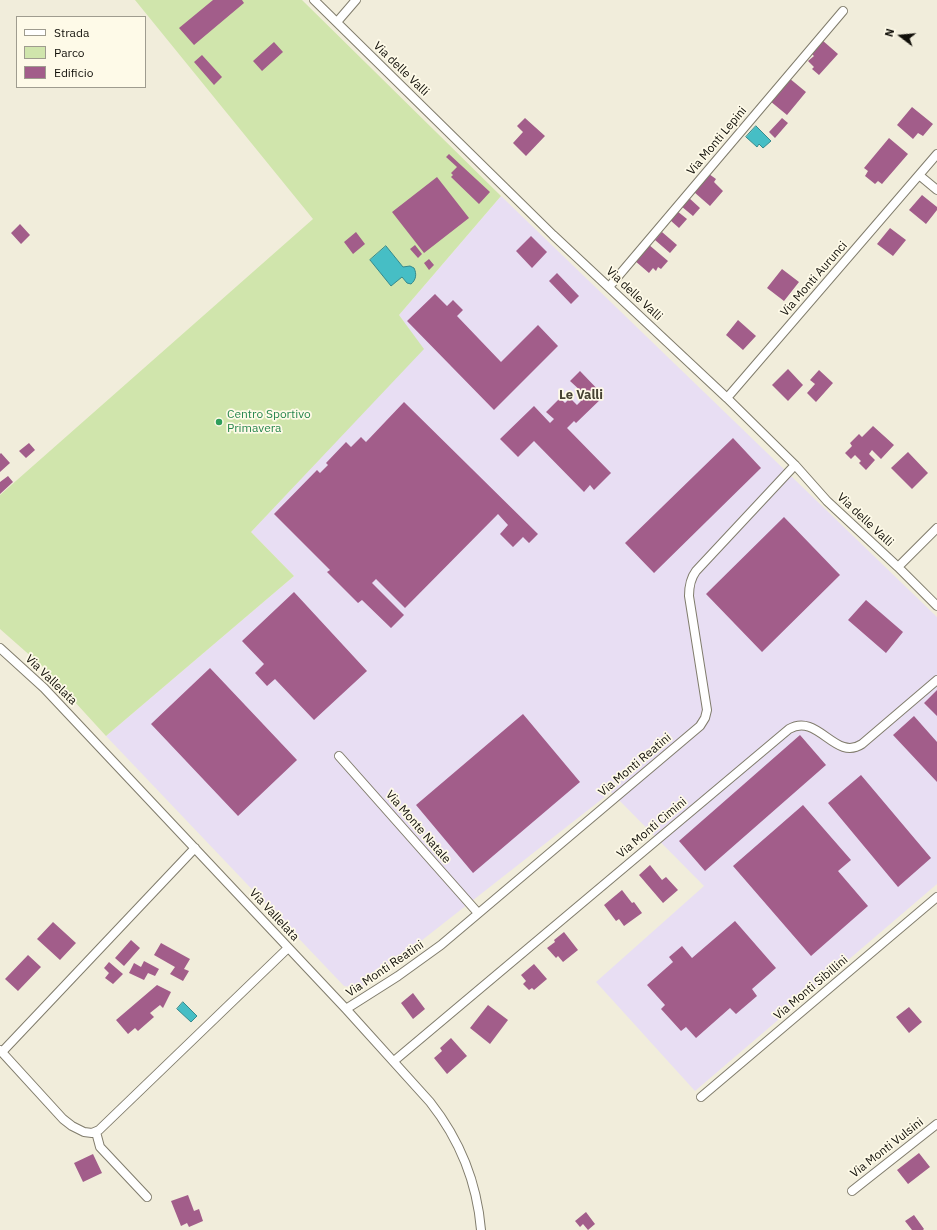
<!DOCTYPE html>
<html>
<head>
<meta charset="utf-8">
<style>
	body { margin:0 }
	#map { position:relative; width:937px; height:1230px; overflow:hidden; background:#f1eddb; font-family:"IBM Plex Sans",sans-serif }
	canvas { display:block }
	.legend { position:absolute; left:16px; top:16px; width:130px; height:72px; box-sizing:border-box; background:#fefae8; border:1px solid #9f9c8f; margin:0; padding:5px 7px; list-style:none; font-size:12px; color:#110f09 }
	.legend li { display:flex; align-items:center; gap:8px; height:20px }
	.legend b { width:20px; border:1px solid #9f9c8f }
	.north { position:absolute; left:881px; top:16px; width:40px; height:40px; -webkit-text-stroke:3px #fefae8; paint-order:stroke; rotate:286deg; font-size:11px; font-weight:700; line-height:16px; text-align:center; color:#110f09 }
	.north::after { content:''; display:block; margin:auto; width:14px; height:18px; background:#110f09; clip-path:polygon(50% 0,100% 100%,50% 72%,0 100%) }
</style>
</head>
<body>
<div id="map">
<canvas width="937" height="1230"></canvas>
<ul class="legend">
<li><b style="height:5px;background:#fff"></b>Strada</li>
<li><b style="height:11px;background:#d0e5ac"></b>Parco</li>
<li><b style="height:11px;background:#a25d8a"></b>Edificio</li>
</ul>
<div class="north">N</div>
</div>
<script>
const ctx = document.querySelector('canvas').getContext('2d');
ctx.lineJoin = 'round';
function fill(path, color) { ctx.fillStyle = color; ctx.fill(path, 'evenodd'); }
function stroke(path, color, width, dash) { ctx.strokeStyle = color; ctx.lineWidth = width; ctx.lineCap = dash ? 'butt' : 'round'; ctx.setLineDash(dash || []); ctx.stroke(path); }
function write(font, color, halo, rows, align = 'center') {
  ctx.font = font + ' "IBM Plex Sans",sans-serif'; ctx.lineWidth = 3.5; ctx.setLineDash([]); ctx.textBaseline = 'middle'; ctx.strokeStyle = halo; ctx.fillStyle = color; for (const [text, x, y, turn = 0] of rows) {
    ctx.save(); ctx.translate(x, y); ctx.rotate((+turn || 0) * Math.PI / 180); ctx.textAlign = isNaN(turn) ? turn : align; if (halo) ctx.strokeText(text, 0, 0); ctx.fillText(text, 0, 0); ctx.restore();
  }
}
const industrial = new Path2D(`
	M501 196 937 617V884L695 1091 596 982 704 886 611 792 361 988 344 986 106 736 294 576 251 532 423 349 399 315Z`);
const green = new Path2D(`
	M135 0H302L501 196 399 315 424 349 251 532 294 576 106 736 42 666 0 629V495L313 219Z`);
const water = new Path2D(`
	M756 126 771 141 763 148 759 144 757 147 746 137Z
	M386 246 403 267 410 266 414 268C417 274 416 280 411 284L407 283 402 277 391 286 370 260Z
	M183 1002 197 1016 191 1022 177 1009Z`);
const building = new Path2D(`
	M213 0H242L244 3 194 45 179 28Z
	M822 40 838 54 819 75 812 69 814 67 808 61 814 56 811 53Z
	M274 42 283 52 262 71 253 61Z
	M202 55 222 77 214 85 194 62Z
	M789 78 806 92 787 115 770 101Z
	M912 107 933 124 923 136 918 133 913 139 897 125Z
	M525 118 545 136 526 156 513 143 523 132 517 126Z
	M782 118 788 123 775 138 769 132Z
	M889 138 908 154 882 184 878 181 875 184 865 176 868 171 864 168Z
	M449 154 490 192 479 204 451 177 453 175 451 173 457 167 446 157Z
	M709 174 716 179 714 182 723 191 710 206 694 192Z
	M437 177 469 218 424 253 392 212Z
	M922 195 937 207V210L926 224 909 210Z
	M688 197 700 208 693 216 681 206Z
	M677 211 687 219 679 228 670 220Z
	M20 224 30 235 21 244 11 233Z
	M890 228 906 240 893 256 877 244Z
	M356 232 365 244 353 254 344 242Z
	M662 232 677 245 670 253 655 240Z
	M531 236 547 252 532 268 516 251Z
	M648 244 668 261 661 269 658 267 656 271 653 268 649 273 634 260Z
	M415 245 422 254 418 258 410 249Z
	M429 259 434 265 429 270 424 263Z
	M782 269 799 282 784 301 767 288Z
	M557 273 579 296 571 304 549 281Z
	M435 294 447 306 453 300 463 310 457 316 501 362 538 325 558 346 494 410 407 321Z
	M738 320 756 336 743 350 726 335Z
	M788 369 803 385 788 401 772 385Z
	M819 370 833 383 816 402 807 393 815 384 810 380Z
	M580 371 604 396 576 423 574 421 567 428 611 473 594 490 590 485 584 492 534 441 518 457 500 439 534 406 550 423 554 419 546 412 560 398 565 403 570 398 577 405 581 401 577 397 582 392 570 381Z
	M404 402 538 534 529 543 523 537 513 547 500 534 508 525 498 514 405 608 376 579 372 583 404 615 391 628 362 600 358 603 327 572 330 570 274 514 317 470 320 473 328 465 326 463 346 442 351 447 361 437 366 442Z
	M873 426 894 445 881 459 872 450 869 454 875 460 866 470 859 463 861 461 855 455 851 459 845 453 852 446 850 443 859 434 862 437Z
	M733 438 761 468 654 573 625 543Z
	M29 443 35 450 26 458 19 451Z
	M908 452 928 473 912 489 891 468Z
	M1 453 10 463 0 472V454Z
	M8 476 13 482 0 494V482Z
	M784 517 840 575 762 652 706 594Z
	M294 592 367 671 314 720 275 679 267 686 255 673 264 664 242 641Z
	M866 600 903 632 886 653 848 620Z
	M210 668 297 760 238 816 151 724Z
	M937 690V716L924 703Z
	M523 714 580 782 473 873 416 805Z
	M914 716 937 742V782L893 735Z
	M800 735 826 765 705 871 679 841Z
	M861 775 931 858 898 887 828 803Z
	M803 805 851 860 838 871 868 906 811 956 733 866Z
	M650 865 662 880 666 877 678 890 663 903 639 875Z
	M622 890 632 903 634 902 642 913 624 926 619 919 616 921 604 905Z
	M735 921 776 968 752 989 757 996 736 1014 730 1008 696 1038 686 1027 681 1031 661 1009 665 1005 647 985 673 962 669 957 682 946 692 958Z
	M53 922 76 943 60 960 37 939Z
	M564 932 578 950 563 962 558 956 556 958 547 948 555 942 554 940Z
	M131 940 140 948 124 966 115 958Z
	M161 943 190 959 184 969 189 971 183 981 170 974 175 967 154 955Z
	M28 955 41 967 18 991 5 979Z
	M144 961 159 969 155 976 148 973 144 980 129 973 134 963 141 967Z
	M109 962 123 974 113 984 105 978 109 973 104 968Z
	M534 964 547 979 534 990 532 988 529 990 523 984 526 981 521 975Z
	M157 985 171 992 163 1008 160 1005 150 1013 154 1017 138 1031 135 1028 128 1034 116 1020Z
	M413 993 425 1009 413 1019 401 1003Z
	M488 1005 508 1020 490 1044 470 1028Z
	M909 1007 922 1022 909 1033 896 1017Z
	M451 1038 467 1056 447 1074 434 1058 442 1051 440 1048Z
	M919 1153 930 1167 908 1184 897 1170Z
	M93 1154 102 1173 83 1182 74 1163Z
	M188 1195 194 1211 199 1209 203 1221 189 1227 187 1223 181 1226 171 1201Z
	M586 1212 595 1224 588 1230 583 1224 580 1227 575 1221Z
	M914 1215 924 1229 923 1230H912L905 1221Z`);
const street = new Path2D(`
	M314 0 553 235 727 398 795 465 827 501 898 567 937 606
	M337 22 356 0
	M919 175 937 190
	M609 287 843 11
	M727 398 937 154
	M898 567 937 528
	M0 648 44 688 346 1009 430 1102C460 1140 477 1182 481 1230
	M339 756 478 913
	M346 1009 398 976 441 945 700 726 705 718 707 710 689 596C689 587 690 579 696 571L795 465
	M0 1050 63 1119 72 1126 84 1132 92 1133 99 1130 288 948
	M2 1052 195 848
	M394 1061 789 729C818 712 835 762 862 744L937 680
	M701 1097 937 897
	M96 1132 100 1147 147 1197
	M852 1191 937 1124`);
const markers = [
	[219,422,4,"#2e9e5b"]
];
const streetNames = [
	["Via delle Valli",401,69,44],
	["Via Monti Lepini",717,141,-50],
	["Via Monti Aurunci",814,279,-49],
	["Via delle Valli",634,294,43],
	["Via delle Valli",865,520,43],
	["Via Vallelata",51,680,44],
	["Via Monti Reatini",635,765,-40],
	["Via Monte Natale",418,827,49],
	["Via Monti Cimini",652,828,-40],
	["Via Vallelata",274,915,47],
	["Via Monti Reatini",385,969,-34],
	["Via Monti Sibillini",811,988,-40],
	["Via Monti Vulsini",887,1148,-38]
];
const leisureNames = [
	["Centro Sportivo",227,415],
	["Primavera",227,429]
];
const neighbourhoodNames = [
	["Le Valli",581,395]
];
fill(industrial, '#e8def3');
fill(green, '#d0e5ac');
fill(water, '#46bec5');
stroke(water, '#368a8d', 1);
fill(building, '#a25d8a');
stroke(street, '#807c6c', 10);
stroke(street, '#fff', 8);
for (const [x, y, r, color] of markers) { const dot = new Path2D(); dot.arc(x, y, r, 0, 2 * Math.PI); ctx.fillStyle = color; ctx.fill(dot); stroke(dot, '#fefae8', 1.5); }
write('12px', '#110f09', '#fefae8', streetNames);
write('12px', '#27864d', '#fefae8', leisureNames, 'left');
write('bold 13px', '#464233', '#fefae8', neighbourhoodNames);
</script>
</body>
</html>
